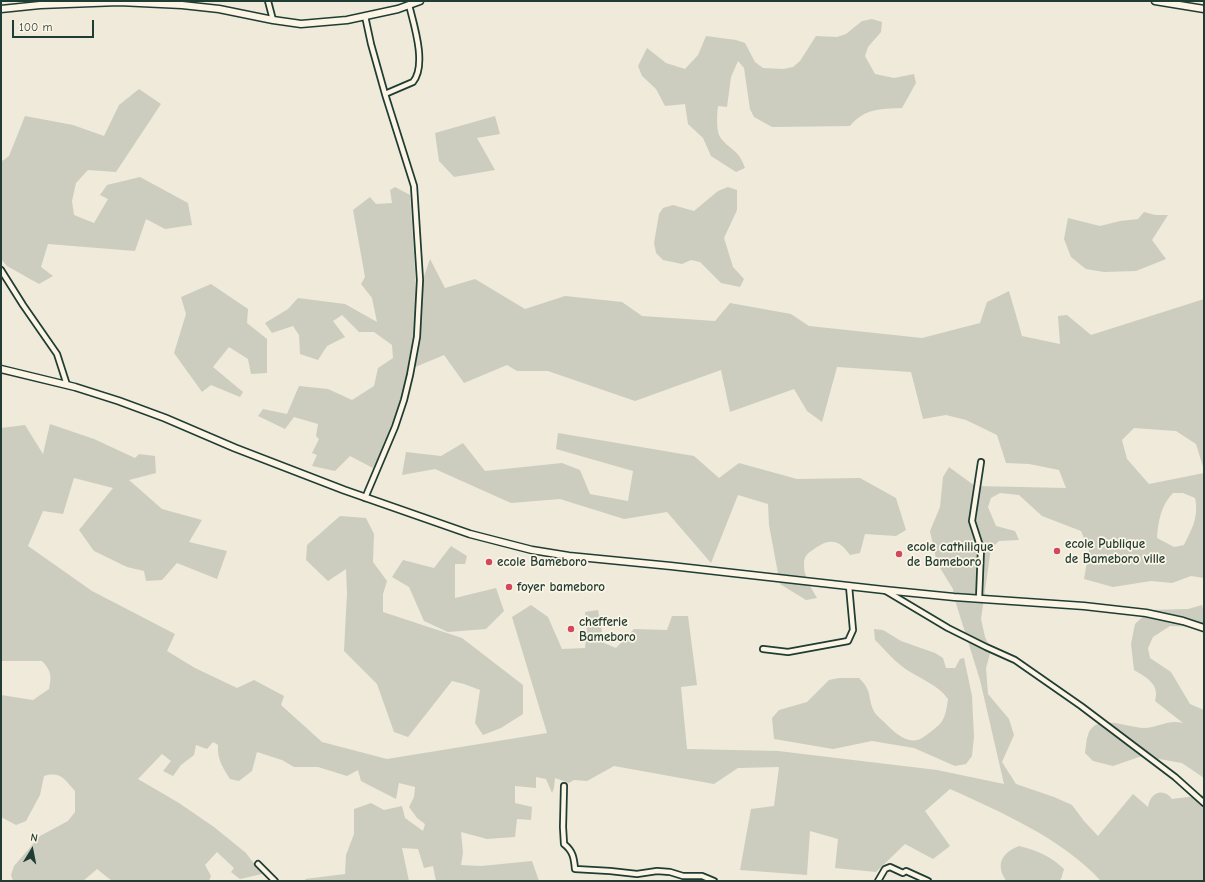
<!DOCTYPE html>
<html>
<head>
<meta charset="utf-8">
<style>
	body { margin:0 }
	#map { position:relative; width:1205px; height:882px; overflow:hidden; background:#efeada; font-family:"Comic Neue",sans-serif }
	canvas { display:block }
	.frame { position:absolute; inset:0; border:2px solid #1f3d34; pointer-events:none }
	.north { position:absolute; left:12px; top:830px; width:40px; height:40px; -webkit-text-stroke:3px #fcf5e5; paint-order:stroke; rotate:10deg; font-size:11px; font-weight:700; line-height:16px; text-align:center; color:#1f3d34 }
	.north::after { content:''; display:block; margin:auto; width:14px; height:18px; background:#1f3d34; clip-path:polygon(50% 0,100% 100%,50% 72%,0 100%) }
	.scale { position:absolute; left:12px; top:20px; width:82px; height:18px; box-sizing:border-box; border:2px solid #1f3d34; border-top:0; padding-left:5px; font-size:12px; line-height:14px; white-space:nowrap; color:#1f3d34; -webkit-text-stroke:3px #fcf5e5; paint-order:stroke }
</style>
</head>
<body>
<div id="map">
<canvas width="1205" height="882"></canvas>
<div class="frame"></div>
<div class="north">N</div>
<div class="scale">100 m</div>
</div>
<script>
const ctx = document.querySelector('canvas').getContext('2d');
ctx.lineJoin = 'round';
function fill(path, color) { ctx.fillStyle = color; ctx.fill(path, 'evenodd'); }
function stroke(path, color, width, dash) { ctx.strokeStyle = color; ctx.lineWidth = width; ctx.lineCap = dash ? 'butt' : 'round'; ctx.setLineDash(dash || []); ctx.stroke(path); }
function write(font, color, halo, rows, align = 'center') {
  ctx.font = font + ' "Comic Neue",sans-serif'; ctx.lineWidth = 3.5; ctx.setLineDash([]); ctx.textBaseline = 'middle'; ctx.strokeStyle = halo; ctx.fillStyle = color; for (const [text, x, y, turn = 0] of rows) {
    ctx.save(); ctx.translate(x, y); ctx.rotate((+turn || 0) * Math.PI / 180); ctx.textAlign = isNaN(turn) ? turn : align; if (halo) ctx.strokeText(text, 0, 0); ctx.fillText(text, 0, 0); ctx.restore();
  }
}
const green = new Path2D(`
	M872 19 882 22 881 32 868 47 865 56 875 74 894 78 914 74 916 83 902 108C880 109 865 108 850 126L772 127 754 117 750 109 744 68 738 61 731 77 727 107 718 106C717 113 716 131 720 137 729 150 739 149 745 168L736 172 711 156 703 138 688 124 685 104 665 106 656 89 642 76 638 66 647 48 666 63 685 69 698 55 706 36 736 40 745 43 755 62 763 68 783 69 793 67 800 61 816 36 837 37 846 34 862 21Z
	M139 89 161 104 116 172 88 170 76 183 72 201 74 215 94 223 108 199 100 195 107 185 140 177 188 203 192 225 165 229 146 219 135 251 48 244 41 267 53 276 39 284 7 266 1 259V161L4 160 9 156 25 116 73 125 104 136 119 105Z
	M495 116 500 134 477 138 495 170 454 177 439 161 435 133Z
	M395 187 410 195C413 242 418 290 415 338 414 346 412 354 410 362 403 398 391 435 373 468L350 456 335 471 312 466 317 455 312 453 319 439 316 436 318 424 294 417 285 429 258 416 263 409 287 414 299 386 328 389 352 400 374 386 378 368 393 358 392 345 374 332H359L342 315 333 321 345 337 327 346 318 360 300 354 299 335 293 326 272 333 265 323 288 309 298 298 345 304 377 322 372 298 361 284 365 277 353 210 370 197 376 204 392 203 390 190Z
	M728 187 737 190V210L724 238 733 267 744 279 740 287 721 283 700 262 691 260 682 264 663 260 656 253 654 243 659 214 663 208 673 205 694 211 718 191Z
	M1144 212 1155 215H1168L1152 240 1166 259 1136 271 1104 272 1086 269 1071 257 1064 239 1068 218 1100 226 1120 221 1138 219Z
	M430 259 445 288 475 279 525 309 565 296 622 302 642 316 715 321 730 303 791 314 809 326 922 338 980 323 987 302 1009 291 1022 336 1060 344 1058 316 1067 315 1091 335 1204 299V470L1196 444 1176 431 1134 428 1122 440 1127 459 1149 484 1204 473V578L1191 576 1172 583 1151 581 1113 587 1084 579 1089 550 1081 531 1042 516 1019 495 1000 493 991 498 988 507 996 526 1015 531 1019 540 999 541 991 548 981 619 985 637 991 650 986 668 988 694 1009 719 1014 735 1002 762 1016 784 1054 797 1072 805 1084 821 1098 836 1133 794 1148 807C1150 793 1163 787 1172 799L1204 795V881H1101C1063 839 1001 812 950 789L925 811 950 846 933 859 905 844 876 872 835 868 838 839 810 831 807 875 740 870 751 809 774 806 779 767 738 768 714 784 614 766 587 781 574 780 569 783 555 778 554 788 552 793 546 779 536 777V788L515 786V803L532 807 531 820 517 819 515 837 487 839 461 832 463 853 461 865 481 866 532 861 539 881H436L433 866 424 868 418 849 402 848 409 881H306L305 879 345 874 346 855 354 834V809L371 803 384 810 402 806 405 818 423 831 425 824 417 818 409 807 414 797 415 787 399 783 396 799 361 781 358 770 347 776 318 767H294L282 760 257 752 252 771 239 781 230 779C223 768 217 759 218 745L213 742 207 749 196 745 194 755 181 765 173 776 163 771 171 761 162 754 138 779 179 803 214 827 246 853 262 874 240 879 231 872 234 868 217 852 205 865 211 876 209 881H131L129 880 128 881H112L97 869 83 881H13L11 875 14 866 40 836 68 821 75 812V791C64 779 61 771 44 776L40 795 26 821 16 825 1 817V695L33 700 49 689C52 675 51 671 42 661H1V428L25 425 43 454 50 424 94 439 135 458 139 454 155 456 156 473 129 480 162 509 202 520 189 542 227 551 217 579 177 563 162 580 146 581 144 571 127 567 94 551 79 530 113 488 74 478 63 514 43 511 28 546 92 591 175 634 167 651 195 668 237 688 254 680 284 696 281 705 322 742 387 759 547 733 512 617 531 605 548 617 562 649 585 648 587 630 585 612 598 610 604 643 616 648 634 629 667 630 672 616H688L697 685 681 687 687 749 778 751 937 770 1004 784 980 680 954 597 953 589 937 563 930 531 940 507 943 477 949 467 975 486 1066 488 1059 470 1029 464 1006 463 997 435 966 420 946 415 923 419 911 372 837 367 822 422 807 411 794 389 730 412 721 370 635 401 548 371H517L507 365 464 383 444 355 413 368 422 319 423 279ZM1173 493H1183L1195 498C1199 517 1192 529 1184 545L1174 547 1157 538C1158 522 1161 505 1173 493Z
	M211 284 248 309 247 323 267 339V373L251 374 248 359 229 347 213 367 243 392 240 397 211 385 202 392 174 353 186 314 181 297Z
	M558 433 694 456 719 478 739 463 797 479 860 478 896 498 906 530 896 536 865 534 860 553 850 555C839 539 829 538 814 549 808 553 804 556 804 563 803 575 811 588 817 598L806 600 780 584 769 525 768 504 738 495 711 563 667 512 624 519 560 499 511 503 435 469 402 475 406 452 441 456 463 443 485 471 562 463 580 470 590 494 628 501 633 471 556 449Z
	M340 516 366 518 374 534 373 562 387 581 383 594V612L462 638 523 685V714L501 728 483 735 475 723 480 690 464 684 452 681 408 737 394 732 377 684 344 651 347 593 346 569 328 581 306 560 307 545Z
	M451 546 467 556 465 564H455V598L496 588 504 611 486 629 448 632 424 621 409 587 392 577 403 560 434 568Z
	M1202 605 1204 613V627L1170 626 1153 637 1148 648 1150 658 1171 672 1190 704 1204 710V778L1182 763 1142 756 1113 766 1093 761 1085 753C1086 747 1086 740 1088 735 1095 712 1128 728 1144 728 1158 728 1167 719 1183 723L1155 701C1160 684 1147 678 1134 670L1131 644 1135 624 1150 610 1188 609Z
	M874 629 883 630 901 641 935 653 943 658 946 668H955L960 659 964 658 972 696 974 737 972 756 966 764 955 766 914 748 872 741 833 749 774 739 772 718 779 710 807 702 829 680 839 678H859C873 691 867 699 875 713 877 716 881 719 884 722 895 733 910 748 925 736 943 723 945 721 948 699 938 685 921 679 907 670 895 662 885 650 875 640Z
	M1019 846C1038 851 1049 855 1064 869L1061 879 1059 881H1006C1005 878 1001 873 1001 869 999 857 1009 850 1019 846Z`);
const minor = new Path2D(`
	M268 1 273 20
	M385 94 413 82C427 65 414 25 409 5
	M1 270 23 305 57 354 67 385
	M365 498 395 427 404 400 410 375 417 337 420 280 414 186 385 94 371 44 365 16
	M886 591 948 628 986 647 1015 660 1081 706 1175 777 1204 803
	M979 599 981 549 972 521 981 462
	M763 649 788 652 848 641 853 630 849 586
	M564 786 563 827 564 844C573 851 574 858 575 869L610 871 637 874 657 871 670 872 683 876H702L714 881
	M258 864 275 881
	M878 881 885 869 890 867 903 873 906 871 928 881`);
const tertiary = new Path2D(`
	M1155 1 1204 9
	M1 9 40 5 119 2 182 5 219 9 273 20 301 24 347 20 398 9 420 1
	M1 369 75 387 119 401 165 418 235 448 344 490 470 534 532 550 569 556 671 566 884 590 954 597 1084 606 1146 613 1183 621 1204 628`);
const markers = [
	[1057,551,4,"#d1495b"],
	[899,554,4,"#d1495b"],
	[489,562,4,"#d1495b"],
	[509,587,4,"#d1495b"],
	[571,629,4,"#d1495b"]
];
const poiNames = [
	["ecole Publique",1065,544],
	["de Bameboro ville",1065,559],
	["ecole cathilique",907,547],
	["de Bameboro",907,562],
	["ecole Bameboro",497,562],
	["foyer bameboro",517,587],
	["chefferie",579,622],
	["Bameboro",579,637]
];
fill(green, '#cccdbf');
stroke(minor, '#1f3d34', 8);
stroke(tertiary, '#1f3d34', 9);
stroke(minor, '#fcf5e5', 4.5);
stroke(tertiary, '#fcf5e5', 6);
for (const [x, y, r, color] of markers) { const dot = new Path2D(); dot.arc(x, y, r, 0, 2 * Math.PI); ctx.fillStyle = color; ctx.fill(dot); stroke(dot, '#fcf5e5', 1.5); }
write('bold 13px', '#1f3d34', '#fcf5e5', poiNames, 'left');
</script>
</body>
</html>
